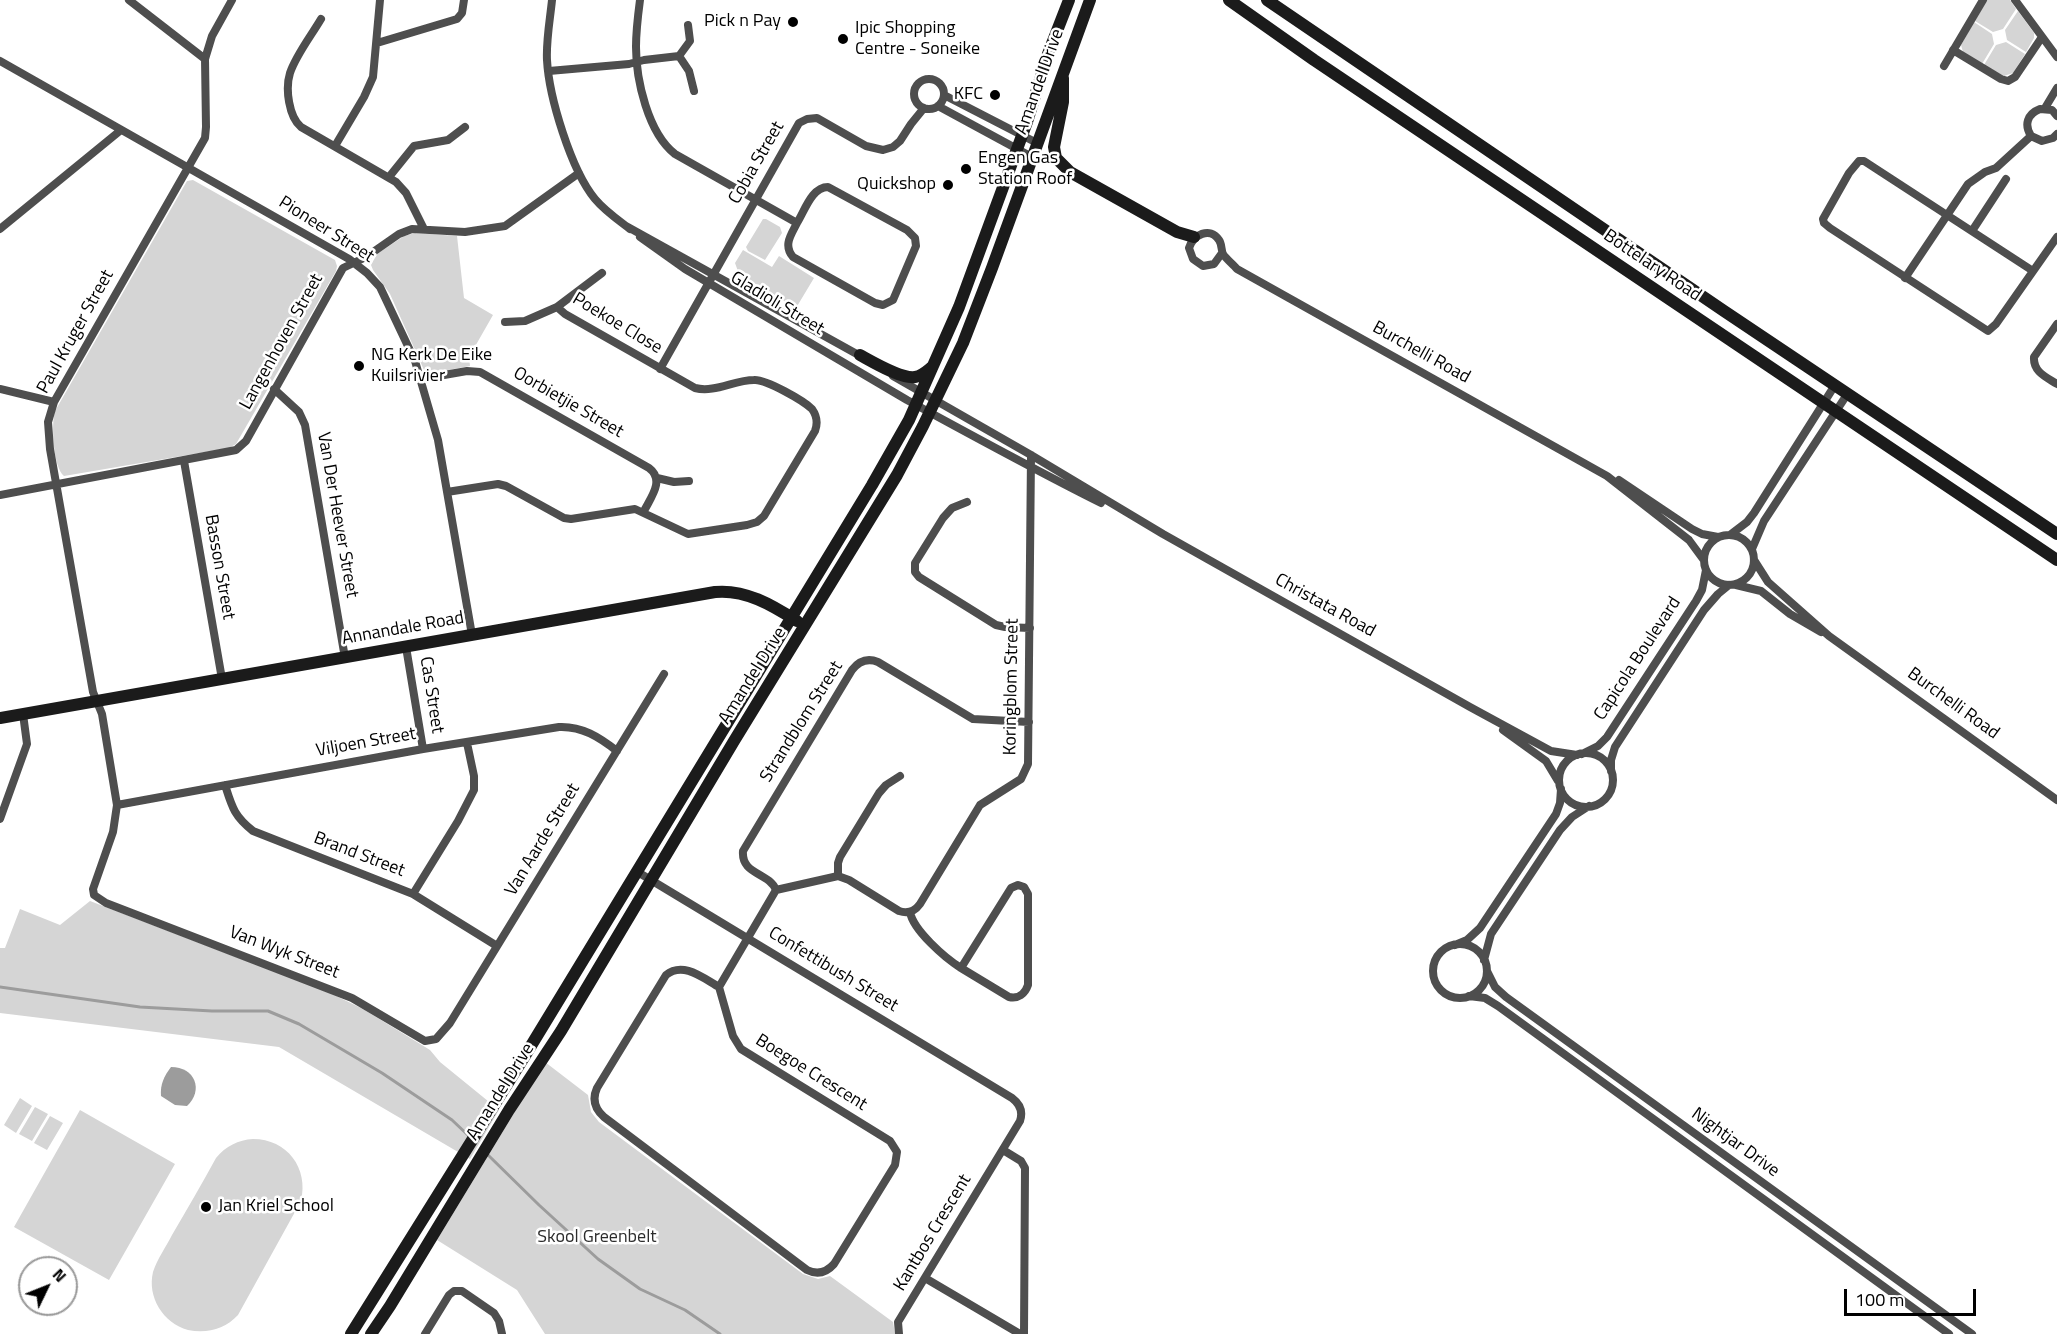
<!DOCTYPE html>
<html>
<head>
<meta charset="utf-8">
<style>
	body { margin:0 }
	#map { position:relative; width:2057px; height:1334px; overflow:hidden; background:#fff; font-family:"Titillium Web",sans-serif }
	canvas { display:block }
	.north { position:absolute; left:18px; top:1256px; width:60px; height:60px; box-sizing:border-box; background:#fff; border:2px solid #999; border-radius:50%; rotate:47deg; font-size:16px; font-weight:700; line-height:24px; text-align:center; color:#000 }
	.north::after { content:''; display:block; margin:auto; width:21px; height:27px; background:#000; clip-path:polygon(50% 0,100% 100%,50% 72%,0 100%) }
	.scale { position:absolute; left:1844px; top:1289px; width:132px; height:27px; box-sizing:border-box; border:3px solid #000; border-top:0; padding-left:8px; font-size:18px; line-height:21px; white-space:nowrap; color:#000; -webkit-text-stroke:4px #fff; paint-order:stroke }
</style>
</head>
<body>
<div id="map">
<canvas width="2057" height="1334"></canvas>
<div class="north">N</div>
<div class="scale">100 m</div>
</div>
<script>
const ctx = document.querySelector('canvas').getContext('2d');
ctx.lineJoin = 'round';
function fill(path, color) { ctx.fillStyle = color; ctx.fill(path, 'evenodd'); }
function stroke(path, color, width, dash) { ctx.strokeStyle = color; ctx.lineWidth = width; ctx.lineCap = dash ? 'butt' : 'round'; ctx.setLineDash(dash || []); ctx.stroke(path); }
function write(font, color, halo, rows, align = 'center') {
  ctx.font = font + ' "Titillium Web",sans-serif'; ctx.lineWidth = 5; ctx.setLineDash([]); ctx.textBaseline = 'middle'; ctx.strokeStyle = halo; ctx.fillStyle = color; for (const [text, x, y, turn = 0] of rows) {
    ctx.save(); ctx.translate(x, y); ctx.rotate((+turn || 0) * Math.PI / 180); ctx.textAlign = isNaN(turn) ? turn : align; if (halo) ctx.strokeText(text, 0, 0); ctx.fillText(text, 0, 0); ctx.restore();
  }
}
const green = new Path2D(`
	M1987 0H2010L2016 9 2003 29 1993 32 1975 21Z
	M2018 11 2034 33V38L2026 52 2007 40 2005 30Z
	M1974 22 1992 34 1994 44 1982 64 1963 52 1961 45Z
	M2006 42 2025 54 2013 73 2004 76 1984 65 1996 45Z
	M193 180 335 260 337 266 336 271 236 444 229 448 64 476C53 467 51 424 55 411L187 181Z
	M763 219H766L780 227 782 233 765 260 748 251 746 247Z
	M415 233 457 236 464 298 493 315 469 357 470 366 432 373 424 370 390 294 373 270 371 265 377 254 404 236Z
	M743 250 772 267 779 256 814 278 796 308 739 274 735 263Z
	M90 901 330 993 363 1009 430 1050 440 1062 499 1110 470 1159 279 1047 0 1013V948H5L20 909 60 925Z
	M545 1062 588 1095 591 1112 599 1122 803 1274 818 1279 830 1276 893 1322 895 1334H545L517 1290 437 1240Z
	M20 1098 32 1106 16 1133 4 1125Z
	M35 1107 48 1114 32 1141 19 1134Z
	M80 1110 175 1164 109 1280 14 1227Z
	M50 1116 63 1123 47 1150 34 1143Z
	M253 1139C287 1139 309 1168 301 1201L238 1315C225 1329 207 1334 188 1330 163 1323 147 1297 153 1272 157 1259 166 1247 172 1235 187 1209 202 1184 216 1158 226 1146 238 1140 253 1139Z`);
const water = new Path2D(`
	M171 1067C195 1067 204 1090 187 1106L175 1105 161 1096C160 1085 164 1076 171 1067Z`);
const stream = new Path2D(`
	M0 987 140 1007 212 1011H268L299 1024 382 1073 452 1120 471 1138
	M486 1153 539 1205 598 1259 640 1289 685 1310 720 1334`);
const street = new Path2D(`
	M129 0 205 59
	M232 0 212 36 205 59 206 127 205 138 54 402 48 422 50 449 93 692 102 714 117 805 113 832 93 889 94 895 106 903 352 998 425 1041 436 1039 450 1023 664 674
	M552 0C550 20 546 40 547 60 549 97 571 170 595 199 605 211 617 219 630 229
	M640 0C638 15 636 31 636 47 636 80 648 133 675 154L797 223C805 210 812 187 828 187L907 230 915 238 916 246 893 300 883 305 875 303 793 257C783 245 791 235 797 223
	M2015 0 2057 57
	M321 19C311 36 296 55 290 73 285 89 289 117 301 127L396 182 406 193 424 229
	M377 43 457 19 462 13 464 0
	M1953 50 2001 79 2008 81 2015 77 2042 37
	M679 56 690 41 688 25
	M0 61 349 259 367 273 380 287 415 361 438 440 472 635
	M1944 66 1983 0
	M549 71 629 64 644 60 679 56 689 71 694 91
	M914 94a15 15 0 1 1 30 0a15 15 0 1 1-30 0Z
	M944 95 1037 143
	M938 106 1032 157
	M2045 108 2057 88
	M2057 116 2052 110 2040 109C2027 114 2024 125 2031 136L2042 141 2053 138 2057 134
	M335 146 364 97 373 77 380 0
	M389 177 414 146 448 140 465 127
	M626 226 864 358
	M0 229 121 130
	M1972 231 2006 179
	M640 237 685 269 907 400C971 435 1035 470 1101 503
	M1222 253 1214 264 1203 266 1193 259 1189 248C1193 235 1210 226 1219 240 1222 244 1221 250 1223 254 1226 259 1233 264 1237 269L1607 476 1689 540 1703 559
	M2033 271 1864 161H1859L1849 173 1823 219 1824 223 1830 228 1988 331 1996 324 2057 237
	M1905 278 1968 184 1985 172 1996 168 2031 136
	M505 322 525 321 557 307 602 273
	M2057 324 2034 357C2033 372 2046 377 2057 384
	M660 369 799 123 807 119 817 118 866 146 883 150 893 147 900 141 911 124 924 108
	M893 376 1031 455 1163 534 1470 707 1551 751 1577 755
	M421 379 467 371 480 372 649 468C665 480 651 497 644 511
	M0 389 54 402
	M274 389 299 412 305 425 345 658
	M184 461 222 679
	M657 478 674 482 689 481
	M1619 480 1692 529 1702 534 1718 537
	M447 492 498 484 506 486 564 518 571 519 635 509 688 534 747 525 757 522 764 516 815 431C818 423 817 416 812 409 804 401 766 379 754 380 734 380 715 393 695 388L565 314 557 307
	M0 495 236 450 246 441 343 268 366 257 399 234 412 229 465 232 505 226 579 173
	M967 502 952 508 943 518 915 563V572L919 577 996 625 1005 627 1030 628
	M1704 560a25 25 0 1 1 50 0a25 25 0 1 1-50 0Z
	M1730 535 1747 522 1754 513 1835 385
	M1752 549 1764 521 1848 393
	M1754 560 1768 582 1829 636 2057 800
	M1736 585 1761 591 1790 614 1821 632
	M406 647 423 749
	M1503 730 1546 761 1558 781
	M1559 780a27 27 0 1 1 54 0a27 27 0 1 1-54 0Z
	M1582 754 1598 746 1607 737 1696 601 1702 590 1706 570
	M1611 771V760L1615 747 1704 610 1718 594 1729 585
	M225 785C232 807 234 816 253 831L413 894 497 946
	M117 805 423 749 559 727C582 726 599 737 617 751
	M0 819 27 744 23 714
	M636 871 1012 1098C1020 1104 1023 1112 1020 1121L898 1322 899 1334
	M838 876V863L840 857 879 793 886 785 900 776
	M776 890C769 872 741 875 743 851L852 670C859 661 868 658 878 662L973 719 1029 722
	M413 894 458 821 474 790V776L467 743
	M910 912C913 930 945 958 961 968L1011 888 1018 885 1024 887 1028 894V985C1025 994 1018 999 1009 997L961 968
	M1433 971a27 27 0 1 1 54 0a27 27 0 1 1-54 0Z
	M1455 945 1467 940 1480 928 1556 814 1560 803 1561 789
	M1484 960 1491 934 1560 830 1572 817 1589 806
	M1487 971 1495 987 1506 997 1972 1334
	M719 987C703 978 683 961 666 975L597 1088C592 1099 595 1109 604 1117L807 1270C817 1275 826 1273 834 1264L895 1165 897 1152 890 1141 741 1049 733 1036 719 987 776 890 838 876 849 880 899 911C908 914 915 911 920 904L980 805 1021 779 1028 764 1031 455
	M1469 996 1485 998 1498 1006 1949 1334
	M1003 1150 1021 1161 1025 1168 1024 1334
	M925 1278 1020 1334
	M425 1334 449 1295 454 1291H462L494 1313 499 1321 502 1334`);
const secondary = new Path2D(`
	M1229 0 1314 60 2057 560
	M1267 0 1724 311 2057 534
	M1063 78V102L1054 147 1056 158 1070 172 1177 232 1194 237
	M860 355C873 362 901 379 915 377 922 376 927 371 932 367
	M0 718 715 592C745 589 772 605 797 621
	M351 1334 526 1054 872 485 909 420 959 307 1027 122 1048 54 1069 0
	M371 1334 390 1306 509 1110 561 1031 734 741 897 475 923 426 963 343 992 268 1090 0`);
const markers = [
	[793,22,6,"#000"],
	[843,39,6,"#000"],
	[995,95,6,"#000"],
	[966,169,6,"#000"],
	[948,185,6,"#000"],
	[359,366,6,"#000"],
	[206,1207,6,"#000"]
];
const poiNames = [
	["Pick n Pay",781,22,"right"],
	["Ipic Shopping",855,29],
	["Centre - Soneike",855,50],
	["KFC",983,95,"right"],
	["Engen Gas",978,159],
	["Station Roof",978,180],
	["Quickshop",936,185,"right"],
	["NG Kerk De Eike",371,356],
	["Kuilsrivier",371,377],
	["Jan Kriel School",218,1207]
];
const streetNames = [
	["Amandel Drive",1040,82,-70],
	["Cobia Street",757,163,-60],
	["Pioneer Street",326,230,32],
	["Bottelary Road",1652,266,34],
	["Gladioli Street",777,304,31],
	["Poekoe Close",617,324,31],
	["Paul Kruger Street",76,332,-61],
	["Langenhoven Street",282,342,-61],
	["Burchelli Road",1421,353,29],
	["Oorbietjie Street",568,403,30],
	["Van Der Heever Street",337,515,80],
	["Basson Street",219,567,80],
	["Christata Road",1325,606,29],
	["Annandale Road",403,629,-10],
	["Capicola Boulevard",1638,659,-57],
	["Amandel Drive",753,676,-58],
	["Koringblom Street",1012,687,-89],
	["Cas Street",431,695,81],
	["Burchelli Road",1953,704,36],
	["Strandblom Street",802,722,-58],
	["Viljoen Street",366,743,-10],
	["Van Aarde Street",543,840,-59],
	["Brand Street",359,855,21],
	["Van Wyk Street",284,953,21],
	["Confettibush Street",833,970,31],
	["Boegoe Crescent",811,1073,32],
	["Amandel Drive",501,1092,-58],
	["Nightjar Drive",1735,1143,36],
	["Kantbos Crescent",933,1233,-59]
];
const parkNames = [
	["Skool Greenbelt",597,1238]
];
fill(green, '#d5d5d5');
fill(water, '#9c9c9c');
stroke(stream, '#9c9c9c', 3);
stroke(street, '#4e4e4e', 8);
stroke(secondary, '#1b1b1b', 12);
for (const [x, y, r, color] of markers) { const dot = new Path2D(); dot.arc(x, y, r, 0, 2 * Math.PI); ctx.fillStyle = color; ctx.fill(dot); stroke(dot, '#fff', 2); }
write('18px', '#000', '#fff', poiNames, 'left');
write('18px', '#000', '#fff', streetNames);
write('18px', '#2c2c2c', '#fff', parkNames);
</script>
</body>
</html>
